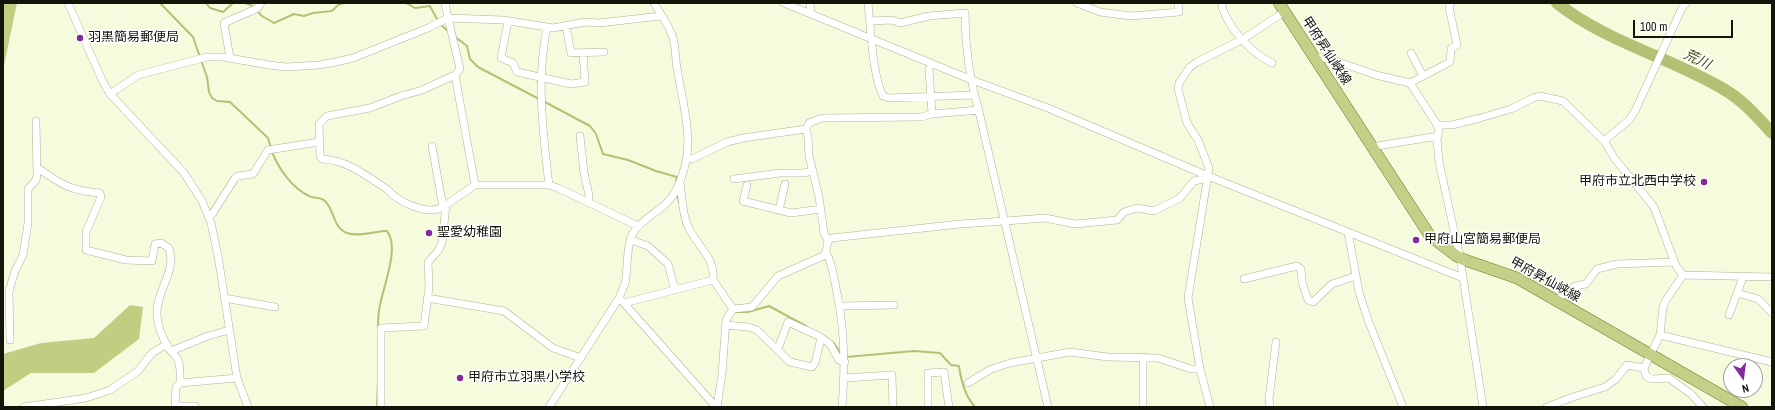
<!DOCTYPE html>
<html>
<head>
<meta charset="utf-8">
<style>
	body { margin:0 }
	#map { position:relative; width:1775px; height:410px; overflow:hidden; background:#f5fcde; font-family:"Archivo Narrow",sans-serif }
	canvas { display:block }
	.frame { position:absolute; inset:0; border:4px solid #13150b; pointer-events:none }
	.north { position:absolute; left:1723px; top:358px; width:40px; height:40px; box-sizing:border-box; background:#fff; border:1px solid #a1a19d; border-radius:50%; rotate:166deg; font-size:11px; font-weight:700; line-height:16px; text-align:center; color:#13150b }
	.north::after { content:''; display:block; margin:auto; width:14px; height:18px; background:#822c99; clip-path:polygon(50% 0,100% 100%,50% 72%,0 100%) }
	.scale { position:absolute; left:1633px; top:20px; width:100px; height:18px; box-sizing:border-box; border:2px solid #13150b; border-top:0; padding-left:5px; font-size:12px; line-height:14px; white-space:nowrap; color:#13150b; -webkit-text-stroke:3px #fff; paint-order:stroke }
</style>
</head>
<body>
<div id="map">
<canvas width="1775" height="410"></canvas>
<div class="frame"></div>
<div class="north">N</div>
<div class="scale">100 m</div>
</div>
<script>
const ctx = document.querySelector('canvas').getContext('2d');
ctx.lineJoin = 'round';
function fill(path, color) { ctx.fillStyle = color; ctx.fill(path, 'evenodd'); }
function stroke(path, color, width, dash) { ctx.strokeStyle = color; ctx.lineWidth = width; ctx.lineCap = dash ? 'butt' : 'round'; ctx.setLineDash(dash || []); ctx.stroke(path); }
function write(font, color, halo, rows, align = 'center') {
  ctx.font = font + ' "Archivo Narrow","Noto Sans JP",sans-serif'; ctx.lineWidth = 3; ctx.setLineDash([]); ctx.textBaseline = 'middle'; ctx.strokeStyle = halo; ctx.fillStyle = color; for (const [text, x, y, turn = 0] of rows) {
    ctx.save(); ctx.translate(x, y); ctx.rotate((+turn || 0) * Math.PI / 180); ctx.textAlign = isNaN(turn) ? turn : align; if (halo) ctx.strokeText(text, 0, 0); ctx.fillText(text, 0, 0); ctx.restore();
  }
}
const forest = new Path2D(`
	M3 3H17L3 70Z
	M130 305 143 307 139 339 94 373H31L3 391V354L41 343 94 338Z`);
const stream = new Path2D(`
	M160 3 193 37 207 77 209 92 212 98 217 101 230 102 268 138 271 148
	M206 3 210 8 223 12 233 3
	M245 3 251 5 262 16 274 23 294 14 304 16 313 13 332 11 338 5 344 3
	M406 3 415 8 430 6 438 21
	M440 24 449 32
	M454 36 467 46 470 59 478 67 539 99
	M543 101 590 126 596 134 603 154 628 160 656 171 677 177 676 181
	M272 152C279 169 292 188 309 196 314 199 320 196 325 201 335 211 333 228 347 233 358 237 373 232 384 231H387C401 248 381 291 379 311 378 317 378 322 378 327
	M677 193 679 203
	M683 223 691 238
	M735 312H748L769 306 806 326
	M824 336 834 343 841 354
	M846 357 914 351 940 353 951 365 959 366C961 381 965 396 975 407
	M377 407 378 378`);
const river = new Path2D(`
	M1557 3C1606 42 1672 58 1725 90 1744 101 1758 118 1772 133`);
const minor = new Path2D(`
	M68 3 103 82 110 94 184 173 202 201 211 223 218 256 237 378 248 407
	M784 3 972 80 1048 108 1208 176 1463 278
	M810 3 811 14
	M868 3C871 29 872 74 883 96L889 98 974 95
	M1077 3 1100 12 1131 16 1179 12 1178 3
	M1221 3C1226 26 1251 53 1272 63
	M508 21 501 58 513 63 517 72 571 84 585 82 583 53
	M870 21 892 20 900 23 929 16 965 13C965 48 970 82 980 116L1048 407
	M566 26 571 53 604 52
	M547 27C536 79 543 133 549 185
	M1411 53 1423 76
	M1313 56 1333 60 1376 75 1410 83 1450 62 1451 49 1457 45 1449 7 1451 3
	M230 58 224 23 258 8 261 3
	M929 69 932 114
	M455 75 422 90 401 96 370 108 327 116 319 124 320 156 322 159C348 160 366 176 387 189 398 202 427 216 443 207L475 185H549L558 188 638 226
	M1410 83 1436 123 1439 130 1437 139 1439 162 1460 258 1483 407
	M110 94 138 75 207 57H223L269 65 286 67 319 65 336 62 353 58 428 28 448 18 445 3
	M1437 125H1452L1480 118 1511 109 1533 98 1540 96 1563 101 1604 141 1615 159 1654 207 1676 266 1683 275
	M806 129 808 138 809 156 819 197 824 233 828 241
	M580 136 584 173 589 195V202
	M1604 141 1629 120 1635 111 1682 8 1686 3
	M432 146 443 207
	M1371 147 1438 136
	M687 159H692L727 142 743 138 806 129 809 123 822 118 921 117 932 114 979 110
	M38 168C60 184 71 191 100 193L101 197 86 232V250L126 260 152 261 155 244 161 243 169 248C177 272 156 290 157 314 157 326 163 339 169 349 171 352 175 354 177 358 181 364 180 375 180 383L237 378
	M734 179 780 173H803L813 171
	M475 185 455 75 460 69 448 18 503 20 553 28 585 22 599 23 661 16
	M747 185 743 201 791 213 821 209
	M779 210 785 184
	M209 217 213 213 235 178 238 176 253 174 268 150 319 142
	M1348 232 1359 292 1368 320 1403 407
	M631 240 648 246 668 264 675 290
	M826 252C833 265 834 279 837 293 845 333 845 367 842 407
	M1244 279 1297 266 1301 269 1302 282 1308 300 1313 302 1332 284 1356 276
	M713 280 733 309 726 320 722 374 717 407
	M1737 293 1758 299 1772 313
	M224 298 275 307
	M427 298 504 311 553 348 581 358
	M622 301 716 407
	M1555 301 1575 286 1586 284 1597 269 1617 264 1674 262
	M624 303 713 280C716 255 692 243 686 221 682 209 682 195 680 183
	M840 306 894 305
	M733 309 752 307 778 276 823 256 826 252 828 241 832 238 960 224 1005 221 1045 218 1075 224 1117 220 1124 212 1137 208 1154 211 1180 198 1194 181 1207 178
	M1729 315 1743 277
	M726 325 748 327 757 330 790 362 812 367 815 363 821 338
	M1660 335 1772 362
	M10 340 9 291 15 271 23 255 28 223V189L36 180 37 175 36 121
	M778 349 788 322 819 336 830 344 839 360 845 362
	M171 351 208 336 229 330
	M1143 357V407
	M844 378 892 375 893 407
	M180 383 176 387 175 404 179 406H195
	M968 383 991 369 1010 363 1070 352 1108 357 1158 358 1191 369H1200
	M24 407 86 398 110 390 138 371 152 353 167 344
	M381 407V328L424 326 429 287 428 262 438 251 442 243 446 205
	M549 407 619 298C621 293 623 288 625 284 628 269 626 245 633 233 644 215 667 210 676 190 698 148 684 112 677 68 675 57 676 45 672 35 668 24 660 13 654 3
	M928 407V373L944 372 949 407
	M1210 407 1200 369 1188 298 1209 168 1198 140 1187 123 1178 89 1179 83 1190 67 1197 62 1243 39 1284 12
	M1270 407 1269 399 1276 342
	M1547 407 1573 397 1605 387 1616 379 1627 365 1644 368
	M1703 407 1691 394 1669 378 1652 379 1646 376 1644 368 1660 335 1663 307 1666 300 1683 275 1772 277`);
const primary = new Path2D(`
	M1279 3 1430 236 1455 255 1462 259 1517 278 1742 407`);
const markers = [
	[80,38,4,"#822c99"],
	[1704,182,4,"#822c99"],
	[429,233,4,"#822c99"],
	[1416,240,4,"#822c99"],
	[460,378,4,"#822c99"]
];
const poiNames = [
	["羽黒簡易郵便局",88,38],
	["甲府市立北西中学校",1696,182,"right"],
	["聖愛幼稚園",437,233],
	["甲府山宮簡易郵便局",1424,240],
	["甲府市立羽黒小学校",468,378]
];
const streetNames = [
	["甲府昇仙峡線",1326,51,57],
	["甲府昇仙峡線",1545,280,29]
];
const waterNames = [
	["荒川",1697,60,26]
];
fill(forest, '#c1ce82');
stroke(stream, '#b4c175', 2);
stroke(river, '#b4c175', 12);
stroke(minor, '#adb396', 8);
stroke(primary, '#6d7928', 12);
stroke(minor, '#fff', 7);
stroke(primary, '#c5cf88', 11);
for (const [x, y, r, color] of markers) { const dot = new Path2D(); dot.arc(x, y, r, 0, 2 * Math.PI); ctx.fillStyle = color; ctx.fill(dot); stroke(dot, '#fff', 1.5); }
write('13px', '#13150b', '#fff', poiNames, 'left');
write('13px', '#13150b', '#fff', streetNames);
write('italic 14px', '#434b13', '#fff', waterNames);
</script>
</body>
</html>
